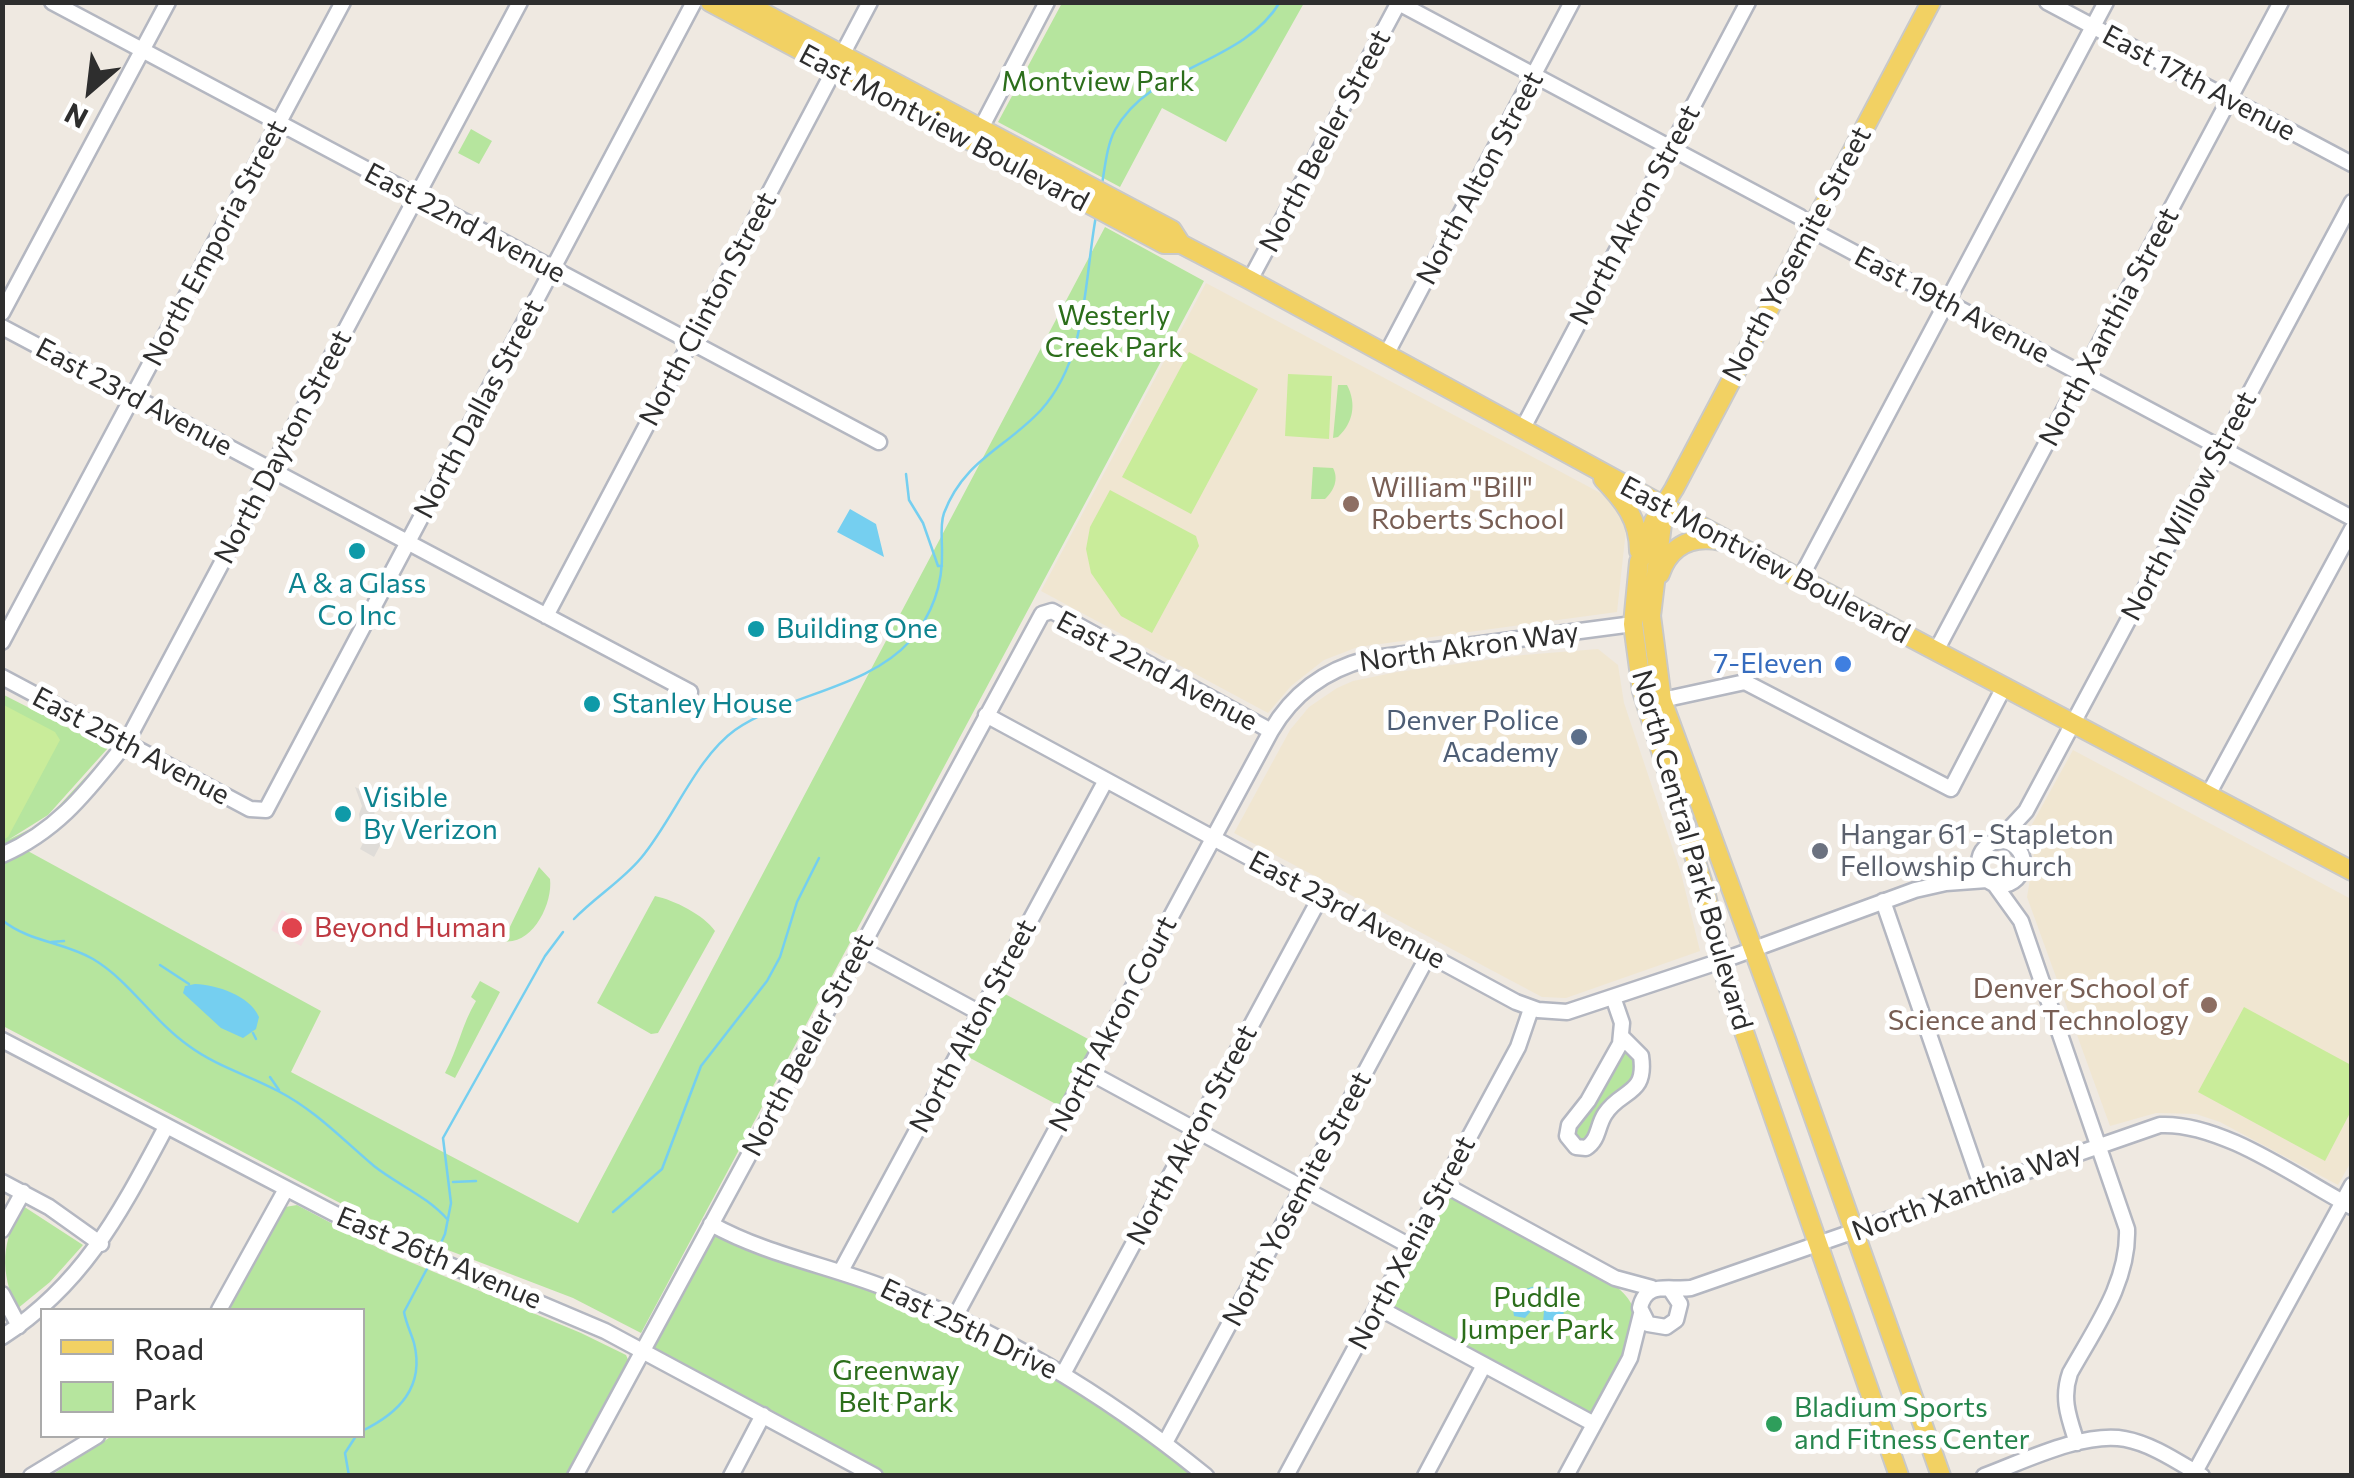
<!DOCTYPE html>
<html>
<head>
<meta charset="utf-8">
<style>
	body { margin:0 }
	#map { position:relative; width:2354px; height:1478px; overflow:hidden; background:#efe9e1; font-family:Commissioner,sans-serif }
	canvas { display:block }
	.frame { position:absolute; inset:0; border:5px solid #2e2e2e; pointer-events:none }
	.legend { position:absolute; left:40px; top:1308px; width:325px; height:130px; box-sizing:border-box; background:#fff; border:2px solid #ababab; margin:0; padding:12px 18px; list-style:none; font-size:30px; color:#2e2e2e }
	.legend li { display:flex; align-items:center; gap:20px; height:50px }
	.legend b { width:50px; border:2px solid #ababab }
	.north { position:absolute; left:40px; top:40px; width:100px; height:100px; -webkit-text-stroke:8px #fff; paint-order:stroke; rotate:208deg; font-size:28px; font-weight:700; line-height:40px; text-align:center; color:#2e2e2e }
	.north::after { content:''; display:block; margin:auto; width:35px; height:45px; background:#2e2e2e; clip-path:polygon(50% 0,100% 100%,50% 72%,0 100%) }
</style>
</head>
<body>
<div id="map">
<canvas width="2354" height="1478"></canvas>
<div class="frame"></div>
<ul class="legend">
<li><b style="height:12px;background:#f2d163"></b>Road</li>
<li><b style="height:28px;background:#b6e59e"></b>Park</li>
</ul>
<div class="north">N</div>
</div>
<script>
const ctx = document.querySelector('canvas').getContext('2d');
ctx.lineJoin = 'round';
function fill(path, color) { ctx.fillStyle = color; ctx.fill(path, 'evenodd'); }
function stroke(path, color, width, dash) { ctx.strokeStyle = color; ctx.lineWidth = width; ctx.lineCap = dash ? 'butt' : 'round'; ctx.setLineDash(dash || []); ctx.stroke(path); }
function write(font, color, halo, rows, align = 'center') {
  ctx.font = font + ' Commissioner,sans-serif'; ctx.lineWidth = 10; ctx.setLineDash([]); ctx.textBaseline = 'middle'; ctx.strokeStyle = halo; ctx.fillStyle = color; for (const [text, x, y, turn = 0] of rows) {
    ctx.save(); ctx.translate(x, y); ctx.rotate((+turn || 0) * Math.PI / 180); ctx.textAlign = isNaN(turn) ? turn : align; if (halo) ctx.strokeText(text, 0, 0); ctx.fillText(text, 0, 0); ctx.restore();
  }
}
const education = new Path2D(`
	M1206 283 1608 497 1619 510 1626 530 1617 612 1358 647 1324 660 1291 686 1268 713 1041 591Z
	M1598 649 1618 665 1624 703 1681 873 1700 951 1566 998 1542 997 1234 833 1290 730 1309 707 1337 688 1353 681 1397 672 1523 655Z
	M2073 750 2351 899 2352 1160 2338 1185 2220 1122 2196 1114 2156 1113 2110 1126 2027 897 2034 855 2030 828Z`);
const medical = new Path2D(`
	M282 910 312 926 301 946 271 930Z`);
const green = new Path2D(`
	M1062 3V2L1304 3 1226 142 1162 108 1120 187 998 122Z
	M471 129 492 141 479 164 458 153Z
	M1105 227 1204 281 641 1333 573 1298 380 1224 3 1026 2 694 108 748 48 815 8 840 44 822 103 758 57 814 15 844 321 1011 291 1072 578 1223Z
	M1338 385H1347C1357 404 1353 423 1338 437L1333 438Z
	M1313 467 1333 468C1339 479 1334 491 1325 499H1311Z
	M539 867 550 879C553 904 532 946 503 941Z
	M655 896C674 900 704 915 715 931L658 1033 651 1034 597 1003Z
	M480 981 500 992 455 1078 445 1073C458 1049 462 1024 476 1001L471 997Z
	M994 988 1101 1046 1067 1110 959 1052Z
	M1624 1045 1632 1050 1638 1071 1594 1136 1579 1145 1571 1129Z
	M1446 1195 1613 1284C1625 1293 1637 1306 1636 1323 1634 1346 1602 1392 1590 1415L1387 1306Z
	M297 1205 386 1252 581 1333 626 1355 630 1364 569 1475 50 1476 112 1436H362V1310H229L285 1207Z
	M23 1206 83 1245 50 1282 17 1309C0 1272 1 1241 23 1206Z
	M711 1224 831 1268 1012 1345 1206 1475H875L643 1350Z`);
const pitch = new Path2D(`
	M1189 352 1258 389 1191 514 1122 477Z
	M1288 374 1332 376 1329 439 1285 436Z
	M1110 490 1196 536 1199 546 1152 633 1121 616 1091 573 1086 549 1090 527Z
	M2 704 55 732 60 740 8 837 3 840Z
	M2244 1007 2351 1065V1111L2325 1161 2198 1092Z`);
const plaza = new Path2D(`
	M355 787 372 795 378 839 382 842 374 857 360 849 363 843 359 814 362 806Z`);
const water = new Path2D(`
	M850 509 876 524 884 557 837 532Z
	M195 984C217 985 249 995 259 1017L256 1029 243 1038 221 1028 183 993 185 986Z
	M1535 1286 1554 1289 1563 1301 1564 1322 1557 1330 1547 1328 1543 1323 1544 1311 1538 1301H1530L1531 1311 1525 1318 1514 1316 1513 1310 1523 1311 1521 1306 1510 1303 1514 1293Z`);
const stream = new Path2D(`
	M1102 184C1105 167 1107 145 1115 130 1151 65 1242 65 1280 2
	M906 474 909 500 923 523 938 566H942
	M574 919C595 897 622 881 641 858 673 820 696 758 735 730 787 694 867 689 910 641 932 615 943 584 942 551 942 539 940 524 944 513 964 460 1006 448 1041 410 1088 358 1084 280 1096 216
	M2 920C29 942 64 942 93 959 130 981 153 1021 189 1046 216 1066 248 1075 278 1091 315 1110 342 1139 374 1166 398 1185 427 1196 448 1220
	M51 942 64 941
	M160 965 189 984
	M253 1033 256 1039
	M270 1077 279 1090
	M453 1182 476 1181
	M613 1212 662 1169 701 1066 767 981 780 957 797 902 819 858
	M436 1254 445 1234 451 1203 443 1138 545 956 563 932
	M362 1431C399 1413 425 1387 414 1343 411 1333 406 1323 404 1312L429 1265
	M349 1476 345 1453 356 1436`);
const minor = new Path2D(`
	M52 2 879 442
	M1397 2 1800 217 1823 236 2352 518
	M2047 2 2352 164
	M978 134 1047 2
	M1250 280 1399 2
	M2 313 168 2
	M2 327 690 692
	M1387 353 1572 2
	M1523 428 1748 2
	M1800 579 2106 2
	M546 616 870 2
	M2 642 343 2
	M1936 651 2281 2
	M2 677 250 809 266 810 694 2
	M1662 700 1745 682 1951 789 2004 687
	M986 715 1516 1002 1538 1010 1567 1012 1724 960 1915 890 1946 883 1987 880
	M2208 795 2352 529
	M1999 840 2026 811 2352 202
	M1979 863a22 22 0 1 1 44 0a22 22 0 1 1-44 0Z
	M2 855C59 830 88 790 126 743L520 2
	M1995 885 2021 921 2127 1229C2129 1282 2095 1328 2070 1373 2061 1399 2069 1418 2077 1443
	M1883 901 1981 1185
	M860 948 980 1013
	M1613 997 1622 1023 1620 1044 1588 1101 1569 1125 1567 1136 1576 1147 1586 1148C1599 1140 1597 1126 1605 1114 1621 1089 1647 1096 1641 1056L1622 1037
	M2 1040 362 1228 605 1331 875 1476
	M1087 1071 1410 1246
	M2 1182 49 1207 101 1244
	M1443 1184 1615 1278 1652 1288
	M711 1224C765 1254 826 1265 883 1287 1001 1331 1108 1396 1206 1476
	M2 1230 23 1192
	M841 1271 1106 780
	M1670 1289 1680 1304 1676 1320 1666 1327 1648 1324 1640 1308C1646 1280 1669 1291 1691 1288L2160 1125C2222 1122 2297 1178 2352 1207
	M2 1294 19 1326
	M1377 1307 1594 1424
	M219 1310 286 1189
	M955 1317 1271 731C1293 693 1325 670 1367 659L1633 624
	M2 1337C85 1283 121 1211 166 1127
	M1063 1374 1321 896
	M1165 1443 1429 954
	M2195 1472 2352 1185
	M31 1476 97 1436
	M575 1476 1042 614 1052 611 1271 731
	M731 1476 763 1415
	M1286 1476 1518 1047 1531 1009
	M1425 1476 1484 1365
	M1566 1476 1630 1358 1641 1314
	M1984 1476C2022 1462 2084 1431 2125 1439 2152 1444 2178 1462 2202 1476`);
const major = new Path2D(`
	M710 2 1164 244H1181L1250 280 1719 536 2352 871
	M743 2 1172 230 1181 244
	M1603 479C1624 501 1639 519 1639 551
	M1664 507 1651 616 1662 700 1785 1036 1941 1476
	M1660 574C1670 545 1692 535 1721 541
	M1899 1476 1727 983 1704 887 1642 691 1633 624 1639 562 1654 521 1674 489 1931 2`);
const markers = [
	[1351,504,10,"#8d6e63"],
	[357,551,10,"#0f9aa8"],
	[756,629,10,"#0f9aa8"],
	[1843,664,10,"#3f7fe0"],
	[592,704,10,"#0f9aa8"],
	[1579,737,10,"#5c6f8a"],
	[343,814,10,"#0f9aa8"],
	[1820,851,10,"#6b7280"],
	[292,928,12,"#e0444e"],
	[2209,1005,10,"#8d6e63"],
	[1774,1424,10,"#2e9e5b"]
];
const parkNames = [
	["Montview Park",1098,82],
	["Westerly",1114,316],
	["Creek Park",1114,348],
	["Puddle",1537,1298],
	["Jumper Park",1537,1330],
	["Greenway",896,1371],
	["Belt Park",896,1403]
];
const streetNames = [
	["East 17th Avenue",2199,83,28],
	["East Montview Boulevard",944,128,28],
	["North Beeler Street",1325,141,-62],
	["North Alton Street",1480,178,-62],
	["North Akron Street",1635,215,-62],
	["East 22nd Avenue",465,223,28],
	["North Emporia Street",215,243,-62],
	["North Yosemite Street",1797,254,-62],
	["East 19th Avenue",1952,305,28],
	["North Clinton Street",708,309,-62],
	["North Xanthia Street",2109,327,-62],
	["East 23rd Avenue",134,397,28],
	["North Dallas Street",479,409,-62],
	["North Dayton Street",283,447,-62],
	["North Willow Street",2189,506,-62],
	["East Montview Boulevard",1765,560,28],
	["North Akron Way",1469,647,-8],
	["East 22nd Avenue",1157,671,28],
	["East 25th Avenue",131,746,28],
	["North Central Park Boulevard",1692,850,74],
	["East 23rd Avenue",1347,910,28],
	["North Akron Court",1113,1024,-62],
	["North Alton Street",973,1026,-62],
	["North Beeler Street",808,1045,-62],
	["North Akron Street",1192,1135,-62],
	["North Xanthia Way",1967,1191,-20],
	["North Yosemite Street",1297,1199,-62],
	["North Xenia Street",1412,1243,-62],
	["East 26th Avenue",439,1258,23],
	["East 25th Drive",969,1329,26]
];
const educationNames = [
	["William \"Bill\"",1371,488],
	["Roberts School",1371,520],
	["Denver School of",2189,989,"right"],
	["Science and Technology",2189,1021,"right"]
];
const cultureNames = [
	["A & a Glass",357,584,"center"],
	["Co Inc",357,616,"center"],
	["Building One",776,629],
	["Stanley House",612,704],
	["Visible",363,798],
	["By Verizon",363,830]
];
const shopNames = [
	["7-Eleven",1823,664]
];
const serviceNames = [
	["Denver Police",1559,721],
	["Academy",1559,753]
];
const worshipNames = [
	["Hangar 61 - Stapleton",1840,835],
	["Fellowship Church",1840,867]
];
const healthNames = [
	["Beyond Human",314,928]
];
const leisureNames = [
	["Bladium Sports",1794,1408],
	["and Fitness Center",1794,1440]
];
fill(education, '#f0e6d1');
fill(medical, '#f5dfe0');
fill(green, '#b6e59e');
fill(pitch, '#c9ec9a');
fill(plaza, '#dfdcd8');
fill(water, '#75cff0');
stroke(stream, '#75cff0', 2.5);
stroke(minor, '#b4b7c1', 19);
stroke(major, '#c9c9c9', 22);
stroke(minor, '#fff', 14);
stroke(major, '#f2d163', 18);
for (const [x, y, r, color] of markers) { const dot = new Path2D(); dot.arc(x, y, r, 0, 2 * Math.PI); ctx.fillStyle = color; ctx.fill(dot); stroke(dot, '#fff', 4); }
write('28px', '#2c6e1b', '#fff', parkNames);
write('28px', '#2e2e2e', '#fff', streetNames);
write('28px', '#785e54', '#fff', educationNames, 'left');
write('28px', '#0d838f', '#fff', cultureNames, 'left');
write('28px', '#366cbe', '#fff', shopNames, 'right');
write('28px', '#4e5e75', '#fff', serviceNames, 'right');
write('28px', '#5b616d', '#fff', worshipNames, 'left');
write('28px', '#be3a42', '#fff', healthNames, 'left');
write('28px', '#27864d', '#fff', leisureNames, 'left');
</script>
</body>
</html>
